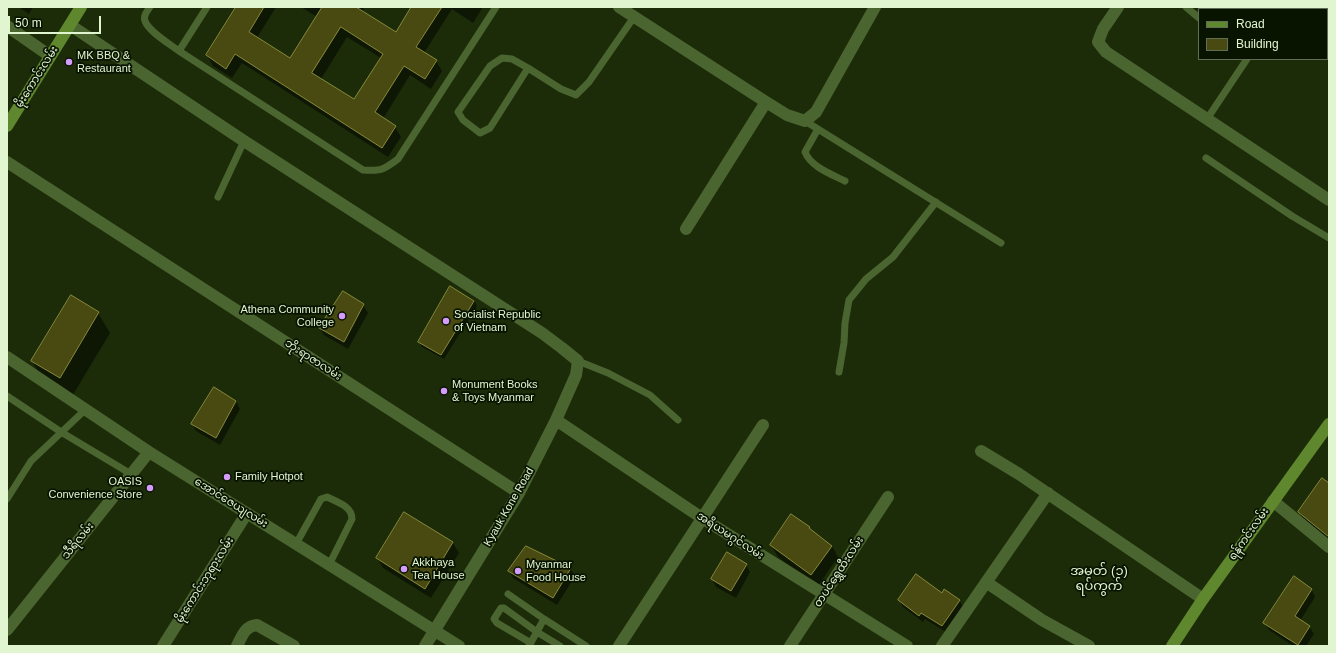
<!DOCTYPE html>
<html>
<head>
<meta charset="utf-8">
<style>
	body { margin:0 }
	#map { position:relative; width:1336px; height:653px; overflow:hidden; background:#1c2c09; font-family:Helvetica,sans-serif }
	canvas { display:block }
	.frame { position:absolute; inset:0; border:8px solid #e2f5d1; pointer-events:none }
	.legend { position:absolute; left:1198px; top:8px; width:130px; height:52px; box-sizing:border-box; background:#081400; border:1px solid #5f6e54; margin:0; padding:5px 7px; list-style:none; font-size:12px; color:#e2f5d1 }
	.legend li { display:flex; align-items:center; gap:8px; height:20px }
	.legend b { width:20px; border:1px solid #5f6e54 }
	.scale { position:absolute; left:8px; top:16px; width:93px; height:18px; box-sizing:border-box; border:2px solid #e2f5d1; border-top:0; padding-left:5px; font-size:12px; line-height:14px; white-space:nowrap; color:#e2f5d1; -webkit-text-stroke:3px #081400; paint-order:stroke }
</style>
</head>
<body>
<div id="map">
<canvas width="1336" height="653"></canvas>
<div class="frame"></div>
<ul class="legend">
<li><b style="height:5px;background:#5f872e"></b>Road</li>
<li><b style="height:11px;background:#494a11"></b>Building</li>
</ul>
<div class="scale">50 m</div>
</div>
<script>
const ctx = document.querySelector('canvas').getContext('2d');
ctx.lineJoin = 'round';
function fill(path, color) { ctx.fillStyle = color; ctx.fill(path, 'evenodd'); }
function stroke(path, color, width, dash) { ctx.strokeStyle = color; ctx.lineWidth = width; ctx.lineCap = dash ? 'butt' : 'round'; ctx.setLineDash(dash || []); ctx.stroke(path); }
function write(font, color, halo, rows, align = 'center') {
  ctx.font = font + ' Helvetica,"Noto Sans Myanmar",sans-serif'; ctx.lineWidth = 3.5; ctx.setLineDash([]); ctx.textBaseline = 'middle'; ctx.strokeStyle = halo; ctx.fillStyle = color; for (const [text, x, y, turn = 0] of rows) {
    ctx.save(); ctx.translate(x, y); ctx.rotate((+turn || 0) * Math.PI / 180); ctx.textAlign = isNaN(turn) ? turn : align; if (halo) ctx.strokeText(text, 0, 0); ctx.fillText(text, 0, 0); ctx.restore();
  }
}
const shadow = new Path2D(`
	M19 7H33L29 14Z
	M237 7H276L257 38 291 60 317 17 301 7H365L362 12 396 33 412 7H483L473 23 452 9 424 53 436 61 442 71 431 89 410 75 383 119 395 127 401 137 388 157 242 63 232 78 213 66 207 55ZM347 37 381 58 354 101 321 79Z
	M474 301 477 306 444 359 422 347 419 342Z
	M363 305 368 313 348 349 324 335 320 328Z
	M98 313 110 333 71 398 44 382 32 361Z
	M236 401 240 409 220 445 196 431 192 424Z
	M1329 485V540L1303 519 1299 512Z
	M404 513 453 543 459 553 431 598 383 568 377 558Z
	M809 528 811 531 832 546 838 557 818 586 778 557 771 545Z
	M746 565 750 572 736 598 716 587 712 579Z
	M570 568 575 576 557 605 513 578 509 571Z
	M1311 589 1315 597 1300 621 1309 626 1314 634 1306 646H1293L1269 630 1264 623Z
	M944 591 960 601 963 607 946 632 925 619 923 622 903 607 899 600 942 594Z`);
const building = new Path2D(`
	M236 7H264L249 32 290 58 322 7H356L396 32 411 7H442L416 47 437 60 425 79 404 66 375 112 396 126 382 148 235 54 226 69 206 55ZM341 27 383 54 354 99 312 73Z
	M450 286 474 301 441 355 418 342Z
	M343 291 364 304 344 342 319 328Z
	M71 295 99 312 60 378 31 361Z
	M214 387 236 401 216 438 191 424Z
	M1322 478 1329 483V537L1298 512Z
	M404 512 453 542 425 589 376 558Z
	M791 514 810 527 809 528 832 546 811 575 770 545Z
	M526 546 571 568 553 598 508 571Z
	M727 552 747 564 731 591 711 579Z
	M916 574 942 593 944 589 960 600 942 626 921 613 919 616 898 600Z
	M1294 576 1312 589 1295 616 1310 626 1298 645 1263 623Z`);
const lane = new Path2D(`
	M150 7C147 11 143 16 145 21 149 32 170 44 179 51L363 170C382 171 383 170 398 159L496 7
	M1186 7 1199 18
	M1213 9 1214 7
	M1280 9 1281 7
	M179 51 207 7
	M528 68 512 59 502 58 490 66 458 112 463 120 480 133 490 128 528 68 561 89 576 95 589 82 634 17
	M1207 119 1247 59
	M805 121 1001 243
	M818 129 805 152C811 167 831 174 845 181
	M1206 158 1292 216 1329 238
	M218 197 244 141
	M578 361 608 373 650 395 678 420
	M839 372 844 343 845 323 849 300 866 279 893 257 936 202
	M7 396 61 432 131 474
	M7 499 31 461 86 409
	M296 544 321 499 327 497C337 502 352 506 352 519L329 565
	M508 594 544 619
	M531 643 497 623 494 619 501 608H504L537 632 560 646
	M529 646 544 619 586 646`);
const street = new Path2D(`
	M619 7 766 102 787 115 805 121 816 112 875 7
	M1118 7 1103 29 1098 42 1106 52 1329 200
	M70 25 244 141 542 333 562 348 578 361 576 375 556 420 519 493 425 646
	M7 26 50 56
	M7 162 519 493
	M686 229 766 102
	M7 357 149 452 459 646
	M556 420 702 518 907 646
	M981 451 1019 474 1203 599
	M1273 501 1329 547
	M986 582 1042 620 1089 646
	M7 630 149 452
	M163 646 247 513
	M237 646C242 636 245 626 257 625L294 646
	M619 646 763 425
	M790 646 888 497
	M942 646 1048 493`);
const secondary = new Path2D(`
	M7 126 81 7
	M1172 646 1203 599 1329 424`);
const markers = [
	[69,62,4,"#d49cfb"],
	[342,316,4,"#d49cfb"],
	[446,321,4,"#d49cfb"],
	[444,391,4,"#d49cfb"],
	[227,477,4,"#d49cfb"],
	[150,488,4,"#d49cfb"],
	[404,569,4,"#d49cfb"],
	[518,571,4,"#d49cfb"]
];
const poiNames = [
	["MK BBQ &",77,56],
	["Restaurant",77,69],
	["Athena Community",334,310,"right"],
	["College",334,323,"right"],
	["Socialist Republic",454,315],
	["of Vietnam",454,328],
	["Monument Books",452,385],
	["& Toys Myanmar",452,398],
	["Family Hotpot",235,477],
	["OASIS",142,482,"right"],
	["Convenience Store",142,495,"right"],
	["Akkhaya",412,563],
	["Tea House",412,576],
	["Myanmar",526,565],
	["Food House",526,578]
];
const streetNames = [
	["မိုးကောင်းလမ်း",37,77,-58],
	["ဘိုးရာဇာလမ်း",313,360,33],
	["အောင်ဇေယျလမ်း",231,503,32],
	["Kyauk Kone Road",509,507,-60],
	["ရန်ကင်းလမ်း",1249,534,-55],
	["အရိယမဂ္ဂင်လမ်း",730,536,33],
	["သီရိလမ်း",78,541,-51],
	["တပင်ရွှေထီးလမ်း",839,572,-57],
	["မိုးကောင်းဘုရားလမ်း",205,580,-58]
];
const quarterNames = [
	["အမှတ် (၁)",1099,571],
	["ရပ်ကွက်",1099,586]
];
fill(shadow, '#0007');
fill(building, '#494a11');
stroke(building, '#87893a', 1);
stroke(lane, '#4b6530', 7);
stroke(street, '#4b6530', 12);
stroke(secondary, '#5f872e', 12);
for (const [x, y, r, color] of markers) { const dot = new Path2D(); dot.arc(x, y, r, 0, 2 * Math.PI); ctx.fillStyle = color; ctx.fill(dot); stroke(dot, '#081400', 1.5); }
write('11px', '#e2f5d1', '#081400', poiNames, 'left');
write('11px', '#e2f5d1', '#081400', streetNames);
write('13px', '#e2f5d1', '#081400', quarterNames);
</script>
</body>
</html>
